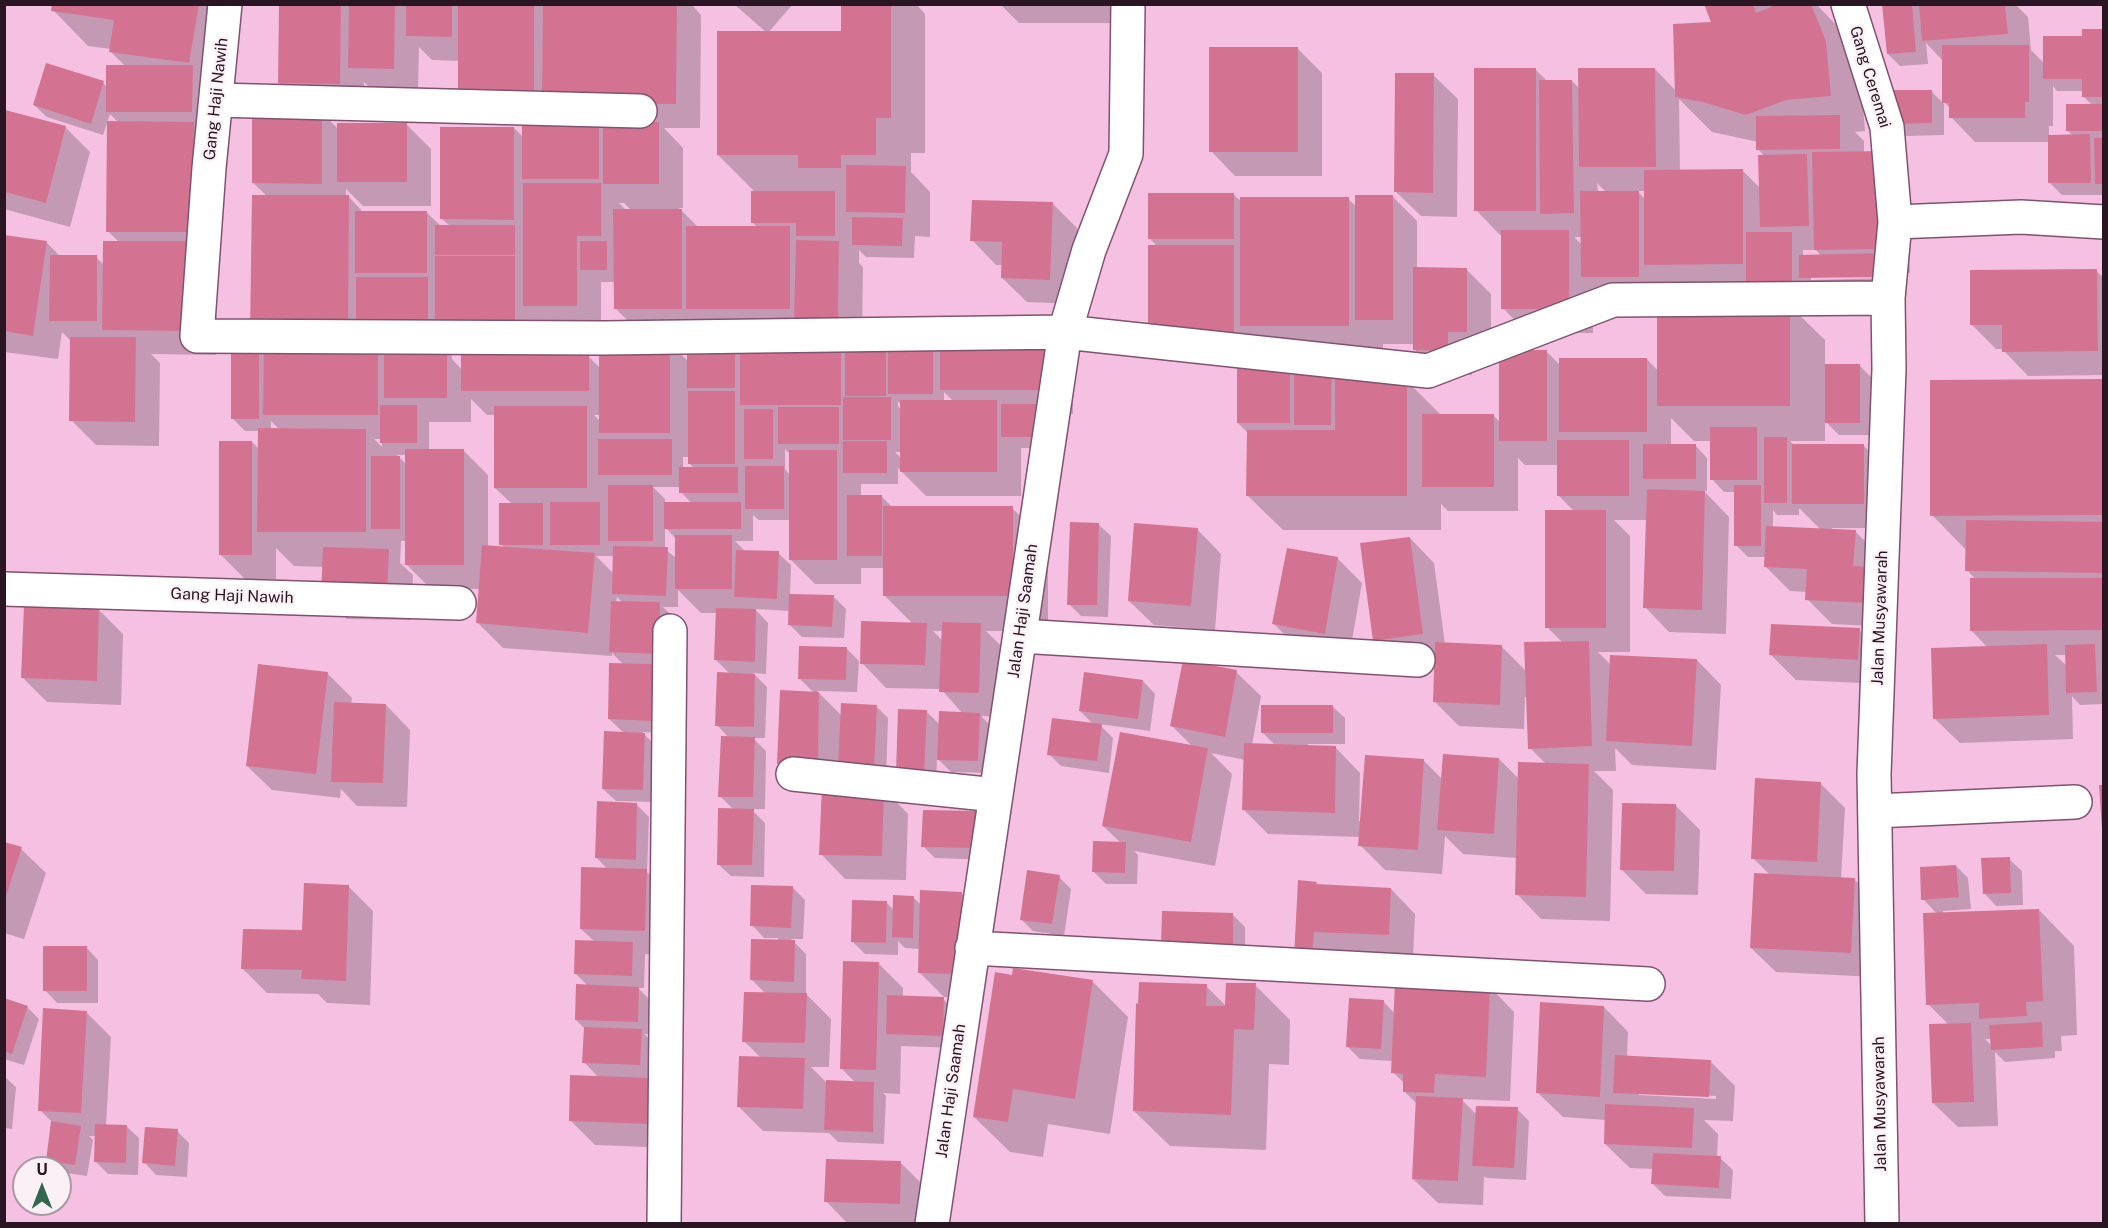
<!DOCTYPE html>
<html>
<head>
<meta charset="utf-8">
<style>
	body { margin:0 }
	#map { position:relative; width:2108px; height:1228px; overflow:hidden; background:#f6c0e2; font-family:"Public Sans",sans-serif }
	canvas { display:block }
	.frame { position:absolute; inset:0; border:6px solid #2a1623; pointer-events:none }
	.north { position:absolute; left:12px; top:1156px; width:60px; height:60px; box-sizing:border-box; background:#fcf0f7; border:2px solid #a899a2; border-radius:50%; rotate:0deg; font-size:16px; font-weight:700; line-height:24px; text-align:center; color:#2a1623 }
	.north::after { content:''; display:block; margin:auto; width:21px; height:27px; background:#31674e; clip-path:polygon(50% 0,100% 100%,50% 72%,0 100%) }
</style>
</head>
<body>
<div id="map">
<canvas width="2108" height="1228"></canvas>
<div class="frame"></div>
<div class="north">U</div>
</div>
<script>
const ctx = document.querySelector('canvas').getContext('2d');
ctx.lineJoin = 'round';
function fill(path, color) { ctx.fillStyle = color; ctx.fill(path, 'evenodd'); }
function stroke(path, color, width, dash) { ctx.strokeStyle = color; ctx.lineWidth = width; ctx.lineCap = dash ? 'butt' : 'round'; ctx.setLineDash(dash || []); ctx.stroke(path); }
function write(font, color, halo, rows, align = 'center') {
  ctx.font = font + ' "Public Sans",sans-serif'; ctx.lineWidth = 4.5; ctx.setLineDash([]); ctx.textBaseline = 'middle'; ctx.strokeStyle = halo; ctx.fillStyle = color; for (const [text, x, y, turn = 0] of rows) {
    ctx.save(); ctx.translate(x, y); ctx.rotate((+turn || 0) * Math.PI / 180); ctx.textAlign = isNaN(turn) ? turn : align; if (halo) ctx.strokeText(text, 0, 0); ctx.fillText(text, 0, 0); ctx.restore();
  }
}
const shadow = new Path2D(`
	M54 4H239L217 267 216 355 151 354 160 363 159 446 96 445 71 420 72 342 62 332 58 359 4 352V236L47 243 61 257H96L104 265 119 242 108 231 118 122 110 114 103 135 47 117 34 105 103 83 107 87 126 67 110 51 111 49 88 46 53 10Z
	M280 4H691L701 15 700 128H664L683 148V208H679L698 227H757L753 223 756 193 718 155 767 33 734 4H793L768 33H843V4H916L925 14V153H911V172L930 192V237L915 236 914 258 866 257 859 250V263L863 267 862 339 1073 366V414H1046L1049 448H1021V496H926L898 468V484H861V496H881L893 508H1012L1048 543V631H986L1005 650 1003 717 981 716 992 727 990 773 951 772 937 758 936 787 910 786 926 711 940 725 963 714 941 689 886 688 862 663 913 624 885 596V568H861V584H815L790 559V520H759L753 515V541H735L746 552 778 553 791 565 790 595 833 596 846 609 844 638 802 637 790 625V611L755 609 768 623 766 674 753 673 767 687 765 738H753L766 751 765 809H751L765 823 764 877 731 876 718 864 734 810 720 796 729 738 717 725 730 674 716 660 717 613H701L678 590V607H663L672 616 670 666 652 665 664 677 663 733 642 732 656 746 655 802 616 801 603 789 624 733 609 719 624 665 612 653V656L503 648 478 623 480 589H431L407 565V541H401L400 563 413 575 411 620 347 619 323 594 324 567 294 566 276 548V579H245L220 554 252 442 260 450V431H245L233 419 258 348 265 355 267 196 253 183 322 112 338 129 407 125 431 149V206H363L346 189V197H349L364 213H427L441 226H450L442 219 514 128 524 138V117L460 61 432 60 419 47 418 93 375 92 364 82V108L304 107 279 83ZM619 203H624L631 210H626ZM601 282H616V309L640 333 706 327 689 362 669 343 601 369 588 356H539V320L549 330H601ZM452 349 462 357V370L452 359ZM944 392 953 401H944ZM471 399 487 415H495V488L512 504 501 544 505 548 488 547V475L463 450H429V422H471ZM898 401 901 405V410L898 406ZM594 415H601V422ZM271 421 280 430H271ZM374 439H382V447ZM785 449 790 454V475L785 469ZM895 452H901V458ZM397 455H407V465ZM683 457H690V464L694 468H683ZM653 487H681V492L692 504H665V499ZM665 527 676 539V558L665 549ZM596 556H615L614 574ZM617 597 623 603H616ZM933 631H943L942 640Z
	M1000 4H1135V23H1019Z
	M1706 4H1816L1841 30 1861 78 1865 131 1855 132 1864 141V153L1907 177 1910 273H1894V288L1813 290 1803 280V294L1670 289 1663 282V301H1607L1593 288V333H1527L1503 308V235H1500L1476 210 1536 70 1547 81H1572L1580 89 1655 69 1676 91 1713 24ZM1679 99 1712 132 1758 142V149L1765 157 1760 188 1743 171H1680ZM1597 183 1606 192H1598ZM1637 191H1645V199ZM1574 237H1582V245ZM1803 250H1816L1821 256H1803ZM1890 275V278L1811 280V277Z
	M1884 4H2021L2016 5 2028 17 2031 50 2045 64 2083 38 2104 31 2103 195H2062L2050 183V142H1975L1951 117V109L1944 102 1943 61 1926 43 1928 64 1900 66 1888 54ZM2053 86 2057 91H2083V96L2093 106 2067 130 2073 136H2049V126H2053Z
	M1298 49 1322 73V176H1235L1211 151Z
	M1433 75 1458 99 1457 217 1421 216 1396 192Z
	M1931 91 1944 104V135L1905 136 1893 123Z
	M4 111 65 127 90 152 70 227 4 209Z
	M1234 195 1242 202 1348 199 1357 207 1392 196 1417 221V268L1466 269 1491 294V356H1472V375L1439 374 1415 350V344H1383V361L1406 380 1441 415H1493L1500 422 1546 351 1561 366 1647 359 1658 371 1789 305 1825 340V366H1860L1872 378V435H1839L1825 421V441H1790L1794 445H1863L1888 470V528H1832V530L1855 531 1879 556 1889 627 1832 624 1807 599V592L1790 591 1765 566 1766 557H1748L1736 545V492H1724L1712 479V441H1694L1671 418V445H1695L1707 458V491H1704L1729 517 1726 634 1669 632 1645 607 1648 520H1614L1630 536V652H1598L1611 665 1697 660 1721 685 1716 770 1632 765 1615 748 1616 771H1594L1613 790 1610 921 1541 919 1517 894V858L1463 854 1445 836 1442 874 1385 870 1360 845V837L1268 834 1243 809 1245 760 1211 753 1232 774 1215 866 1134 851 1138 855 1137 884H1106L1093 871 1121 843 1103 826 1193 747 1171 725 1236 672 1261 696 1252 745 1276 746 1262 732 1332 706 1345 718V744H1308V747L1336 748 1360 773 1359 821H1362L1423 760 1442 779 1499 759 1519 779 1546 764 1530 748 1528 697H1525L1524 729 1459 726 1435 702 1436 660 1399 665 1375 640 1410 538 1434 563 1445 644 1501 646 1527 672 1563 643 1547 627 1574 511 1558 495V465H1525L1518 458V511H1448L1441 504V530H1283L1247 495 1248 433 1238 423V361H1174L1150 337 1157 246 1149 238ZM1799 508 1821 530 1773 528V510L1777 515H1799Z
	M1053 204 1077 228 1074 304 1027 302 1002 278 1003 265H996L972 240Z
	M2096 271 2104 278V375L2028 376 2004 351V349H1996L1971 324Z
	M2104 380V704L2080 705 2072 696 2073 739 1960 743 1935 719 1988 648 1971 630 1976 580 1967 570V551L1932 515ZM2055 655H2067V666Z
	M1098 524 1111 536 1108 617 1081 616 1069 604Z
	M1197 529 1221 554 1215 630 1154 625 1129 601Z
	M1337 558 1362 583 1349 658 1298 648 1274 624Z
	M98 609 123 634 121 705 47 702 23 678Z
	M1859 630 1884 654 1882 684 1796 680 1771 655Z
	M847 649 859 661 857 692 817 691 842 716 876 706 888 718 886 780 884 789 908 814 906 880 845 879 821 854 823 788H804L814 693 800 679Z
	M327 673 352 698 351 704 386 705 410 730 407 807 357 806 341 789 340 798 272 790 247 766Z
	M1143 681 1155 694 1150 731 1099 724 1113 738 1109 773 1061 766 1049 754 1094 725 1080 711Z
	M1820 783 1845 808 1841 879H1854L1879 904 1875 977 1776 972 1751 948 1770 875 1753 858Z
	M637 805 649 817 647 872 671 896 669 955 645 954 644 988H638L651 1001 650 1034H644L654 1043 652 1076H647L675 1104 674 1148 595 1145 571 1121 599 1078 584 1062 585 1029 576 1020 588 986 576 974 595 942 581 929 608 870 596 857Z
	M1675 805 1700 830 1698 895 1646 894 1622 870Z
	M924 811 991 860 935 858 923 846Z
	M4 843 21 849 46 873 24 939 4 933Z
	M2009 859 2022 871 2023 905 1996 906 1984 893Z
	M1956 866 1968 878 1971 909 1943 911V914L2039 910 2074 946 2077 1035 2061 1036 2062 1051H2055V1058L2005 1062 1995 1052 1998 1126 1958 1127 1933 1103 1949 1025 1928 1004 1937 914 1923 899ZM1985 1039H1992V1046Z
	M1059 877 1071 889 1064 936 1033 931 1021 919Z
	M1316 883 1318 886 1391 889 1415 914 1413 959 1296 957Z
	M349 887 373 911 370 1005 327 1003 318 994 267 993 242 968 304 932Z
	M792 887 805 900 803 939H791L806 954V994L831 1019 829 1067H811L826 1082 856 1083 841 1068 879 964 903 988V997L943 999 956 1011 955 1048 901 1046 900 1094 883 1093 886 1096 884 1144 838 1142 829 1133 763 1131 739 1107 761 1058 744 1041 766 994 752 980 778 941V938H764L752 925Z
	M961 893 986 918 984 998 944 997 919 972 920 949 905 948 898 941V955L865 954 853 942 887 903 894 910 913 897 921 905Z
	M1232 914 1245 927V958L1175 957Z
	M86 947 98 960V1003H57L45 990Z
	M1093 982 1128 1017 1110 1134 1048 1124 1043 1157 1010 1152 974 1117Z
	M1255 985 1290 1020 1289 1065 1269 1064 1266 1150 1170 1146 1134 1111 1206 986 1226 1006Z
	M1490 987 1514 1012 1510 1101 1461 1099 1477 1115 1517 1109 1529 1121 1526 1180 1486 1178 1484 1176 1483 1205 1438 1203 1413 1179 1417 1104 1404 1091 1405 1084 1393 1072V1061L1360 1059 1348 1047 1383 1001 1395 1014Z
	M4 999 27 1007 39 1019 24 1065 4 1059Z
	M1604 1007 1628 1032 1627 1057 1710 1061 1735 1086 1733 1121 1704 1120 1718 1134 1717 1158H1720L1733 1170 1731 1199 1665 1196 1653 1184 1654 1169 1630 1168 1605 1144 1606 1120 1563 1117 1538 1093ZM1639 1092 1716 1096V1099L1639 1095Z
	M86 1012 111 1037 106 1125 126 1126 139 1138 138 1175 108 1174 96 1162V1136H89L93 1140 87 1176 60 1172V1168H55L47 1160 53 1123 40 1110Z
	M4 1076 16 1087 12 1129 4 1128Z
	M177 1131 189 1143 187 1177 156 1175 144 1162Z
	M900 1162 925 1187 924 1224H848L826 1201Z`);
const building = new Path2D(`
	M52 4H199L189 63 109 52 114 20 51 11Z
	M279 4H341L340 84 278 83Z
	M349 4H395L394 69 348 68Z
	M406 4H452V37L406 36Z
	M458 4H534V94L458 93Z
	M543 4H677L676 104 542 103Z
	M841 4H891V118H876V155H841V168H798V155H717V31H841Z
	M1704 4H1753L1756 13 1778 4H1811L1826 41 1831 96 1786 100 1746 115 1702 102 1675 97 1673 24 1711 22Z
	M1882 4H1912L1916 52 1887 54Z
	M1919 5H2005L2008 34 1922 41Z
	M2082 29H2104V97H2082V79H2043V36H2082Z
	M1942 45H2029V102H2025V118H1949V103H1942Z
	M1209 47H1298V152H1209Z
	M46 63 104 81 91 124 33 105Z
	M106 65H193L192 112H106Z
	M1474 68H1536V211H1474Z
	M1578 68H1655L1656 167H1579Z
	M1395 73H1434L1433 193 1394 192Z
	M1539 80H1572L1574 213 1540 214Z
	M1891 90H1932V123L1892 124Z
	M2066 104H2104V131H2066Z
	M252 109 322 110V184L252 183Z
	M5 110 66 126 46 203 5 192Z
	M522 113H599V179H522Z
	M1840 115V149L1756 150V116Z
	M107 121 194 122 193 232H106Z
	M603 122H659V184H603Z
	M337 123H407V182H337Z
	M440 127H514V220L440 219Z
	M2090 134 2091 183H2048V135Z
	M2094 138H2104V184H2095Z
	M1883 151 1886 249 1814 250 1812 152Z
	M1807 154 1809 226 1760 227 1758 155Z
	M846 165 906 166 905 213 846 212Z
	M1743 169V264L1644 265V170Z
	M523 183H601V236H577V306H523Z
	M751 191H835V236H796V223H751Z
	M1580 191H1639V277H1581Z
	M1148 193H1234V239H1148Z
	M252 195H349L348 333 250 332Z
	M1355 195H1393V320H1355Z
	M1240 197H1349V326H1240Z
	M972 200 1053 202 1050 280 1001 278 1002 242 970 241Z
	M613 209H682V309H614Z
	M355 211H427V273H355Z
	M852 217 903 218 902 246 852 245Z
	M435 225H515V255H435Z
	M686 226H790V309H686Z
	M1501 230H1569V309H1501Z
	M1746 232H1792V282L1746 283Z
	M4 235 47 241 33 336 4 331Z
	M796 240 839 241 838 318H794Z
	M103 241H193L192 331 102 330Z
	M580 241H607V270H580Z
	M1148 245H1234V337H1148Z
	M1882 253 1883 277 1799 278V255Z
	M50 255H97V321H49Z
	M435 256H515V333H435Z
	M1413 267 1467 268V332H1448V351L1413 350Z
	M2097 269 2098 351 2002 352V325H1970V270Z
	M356 277H428V336H356Z
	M1657 304H1790V406H1657Z
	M888 336H933V394H888Z
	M70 337H136L135 422 69 421Z
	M687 337H735V388H687Z
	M845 337H886V396H845Z
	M740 339H841V405H740Z
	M940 340H1049V390H940Z
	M599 341H670V433H599Z
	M231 346H259V419H231Z
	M264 346H378V415H263Z
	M1499 350H1547V441H1499Z
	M384 352H447V398H384Z
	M461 355H589V391H461Z
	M1559 358H1647V432H1559Z
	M1237 360H1290V423H1237Z
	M1294 362H1332L1331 425H1294Z
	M1825 364H1860V423H1825Z
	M1335 378H1407V496H1246L1247 430H1335Z
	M2104 379V515L1930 516V380Z
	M688 391H735V464H688Z
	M843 397H891V440H843Z
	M900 400H997V472H900Z
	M1001 404H1038V437H1001Z
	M380 405H417V443H380Z
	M494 406H587V488H494Z
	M778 407H839V444H778Z
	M744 409H773V459H744Z
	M1422 414H1494V487H1422Z
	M1710 427H1757V480H1710Z
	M258 428 366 429V532H257Z
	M1764 437H1787V503H1764Z
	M598 439H672V475H598Z
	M1557 440H1629V496H1557Z
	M219 441H252V555H219Z
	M843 441H887V473H843Z
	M1643 444H1696V479H1643Z
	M1792 444H1864V504H1792Z
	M405 449H464V565H405Z
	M789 450H837V560H789Z
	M371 456H400V529H371Z
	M745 466H784V509H745Z
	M679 467H738V493H679Z
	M608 485H653V541H608Z
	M1734 485H1761V546H1734Z
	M1647 489 1705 491 1702 610 1643 608Z
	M847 495H882V556H847Z
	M550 502H600V545H550Z
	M664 502H741V529H664Z
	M499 503H543V545H499Z
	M883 506H1013V596H883Z
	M1545 510H1606V628H1545Z
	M1966 520 2104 522V573L1965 571Z
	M1070 522 1099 523 1097 605H1067Z
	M1134 523 1198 528 1191 606 1128 601Z
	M1766 526 1856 530 1853 566 1867 567 1865 603 1805 600 1807 569 1764 567Z
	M675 535H732V589H675Z
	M1410 537 1423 634 1373 641 1360 543Z
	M482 545 595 553 588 633 476 623Z
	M613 546 668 547 666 596 612 594Z
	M323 547 389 549 387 596 321 595Z
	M1287 548 1338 557 1325 634 1272 624Z
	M736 550 779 551 777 599 734 597Z
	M1970 578H2104V630L1970 631Z
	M789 594 834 595 832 627 788 625Z
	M611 601 660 602 659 654 609 652Z
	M24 605 99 608 97 681 21 678Z
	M716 608 756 609 755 662 714 660Z
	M861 621 927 623 925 665 860 664Z
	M942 622 981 623 979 693 939 692Z
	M1771 624 1860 628 1858 660 1769 655Z
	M1589 641 1592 746 1528 749 1524 642Z
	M1435 642 1502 645 1500 705 1433 702Z
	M2047 644 2049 715 1933 719 1931 648Z
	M2095 644 2097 692 2066 693 2065 645Z
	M799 646 847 647 846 680 798 679Z
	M1610 655 1697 659 1692 746 1606 741Z
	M1183 660 1237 670 1225 737 1170 726Z
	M609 663 653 664 651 721 608 719Z
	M258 664 328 672 316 774 246 766Z
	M717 672 755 674 754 727 715 726Z
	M1084 672 1143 680 1138 719 1079 711Z
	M780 690 819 692 818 765 777 764Z
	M334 702 386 704 383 783 331 782Z
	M841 703 877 705 874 769 838 767Z
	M1261 705H1333V733H1261Z
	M898 709 927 710 924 775 896 774Z
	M939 711 980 713 978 761 937 760Z
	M1052 718 1102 724 1097 761 1047 755Z
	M604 731 645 733 643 790 602 789Z
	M1120 732 1208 748 1191 842 1102 826Z
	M721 736 755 737 753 797H718Z
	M1244 743 1336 746 1335 813 1242 810Z
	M1443 754 1499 758 1494 834 1437 830Z
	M1365 755 1424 759 1418 850 1358 846Z
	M1518 762 1589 764 1586 897 1515 895Z
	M1755 778 1821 782 1817 862 1751 859Z
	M822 785 884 787 882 856 819 855Z
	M2099 785H2104V829H2102Z
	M597 801 637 803 636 860 595 858Z
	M1622 803 1676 804 1674 871 1620 870Z
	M718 808 754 809 752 865H717Z
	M923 810 980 811 979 848 921 847Z
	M1093 841 1126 842 1125 873 1092 872Z
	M4 842 22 847 5 899H4Z
	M2010 857 2011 893 1983 894 1981 858Z
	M1956 865 1959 897 1921 900 1920 867Z
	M581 867 647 869 645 931 580 929Z
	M1027 870 1060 875 1052 924 1020 920Z
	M1754 873 1855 878 1851 953 1750 948Z
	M1298 880 1317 882 1316 884 1391 888 1389 935 1314 932 1312 959 1294 958Z
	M304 883 349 885 346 981 301 979 302 970 241 969 243 929 302 930Z
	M751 885 793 886 791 928 750 926Z
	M920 890 962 892 960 974 918 973Z
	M893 895 914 896 913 938 892 937Z
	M852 900 887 901 886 943 851 942Z
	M2039 909 2043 1001 2026 1002 2027 1016 1979 1019V1003L1926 1005 1923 913Z
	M1162 911 1233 913V947L1161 945Z
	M751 939 795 940 794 982 750 980Z
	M575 940 633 942 632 976 574 974Z
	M43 946H87V991H43Z
	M843 961 879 962 876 1070 840 1069Z
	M1013 968 1093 980 1075 1099 1013 1089 1008 1122 973 1117 995 972 1012 975Z
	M1139 982 1207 984 1206 1006H1225L1226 983H1256L1254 1030 1234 1029 1231 1115 1133 1111 1136 1003 1138 1004Z
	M1395 982 1490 986 1486 1077 1435 1074 1434 1093 1403 1092V1074L1391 1073Z
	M576 984 639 987 638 1022 575 1020Z
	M744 992 807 993 805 1043 742 1042Z
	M887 995 944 997 943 1036 886 1034Z
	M4 998 28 1006 12 1054 4 1051Z
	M1349 998 1384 1000 1381 1049 1346 1047Z
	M1540 1002 1604 1006 1600 1097 1536 1093Z
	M43 1008 87 1011 81 1113 38 1111Z
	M2042 1022 2043 1047 1991 1050 1989 1025Z
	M1971 1023 1974 1102 1932 1103 1929 1024Z
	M584 1027 642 1029 640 1065 582 1063Z
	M1615 1055 1711 1060 1709 1097 1613 1093Z
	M739 1056 805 1058 803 1109 737 1107Z
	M570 1075 651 1078 650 1124 569 1121Z
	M826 1080 874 1082 873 1132 824 1130Z
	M1416 1096 1463 1098 1458 1181 1412 1179Z
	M1605 1104 1694 1108 1692 1148 1604 1144Z
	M1476 1106 1518 1107 1514 1168 1472 1166Z
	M51 1121 81 1126 75 1165 46 1161Z
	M95 1124 127 1125 126 1163 94 1162Z
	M145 1127 178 1129 175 1166 142 1163Z
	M1653 1153 1721 1156 1719 1188 1651 1184Z
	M826 1159 901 1161 900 1204 824 1202Z`);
const minor = new Path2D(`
	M225 4 209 168 197 336 604 338 1065 332 1428 371 1613 300 1888 298
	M1848 4 1887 127 1895 222 1888 298 1889 369 1874 774 1882 1224
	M216 100 640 111
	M1895 222 2021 217 2104 222
	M4 589 459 603
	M1020 636 1418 660
	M793 774 996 795
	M1875 811 2075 802
	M972 948 1648 984
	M664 1224 670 631
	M932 1224 1065 332 1089 250 1126 154 1128 4`);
const streetNames = [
	["Gang Ceremai",1870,77,73],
	["Gang Haji Nawih",216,99,-84],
	["Gang Haji Nawih",232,596,2],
	["Jalan Haji Saamah",1023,611,-82],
	["Jalan Musyawarah",1880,618,-88],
	["Jalan Haji Saamah",951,1091,-82],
	["Jalan Musyawarah",1880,1104,-91]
];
fill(shadow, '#0003');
fill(building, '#d47391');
stroke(minor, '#815270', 36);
stroke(minor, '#fff', 33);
write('16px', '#2a1623', '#fcf0f7', streetNames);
</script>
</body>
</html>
